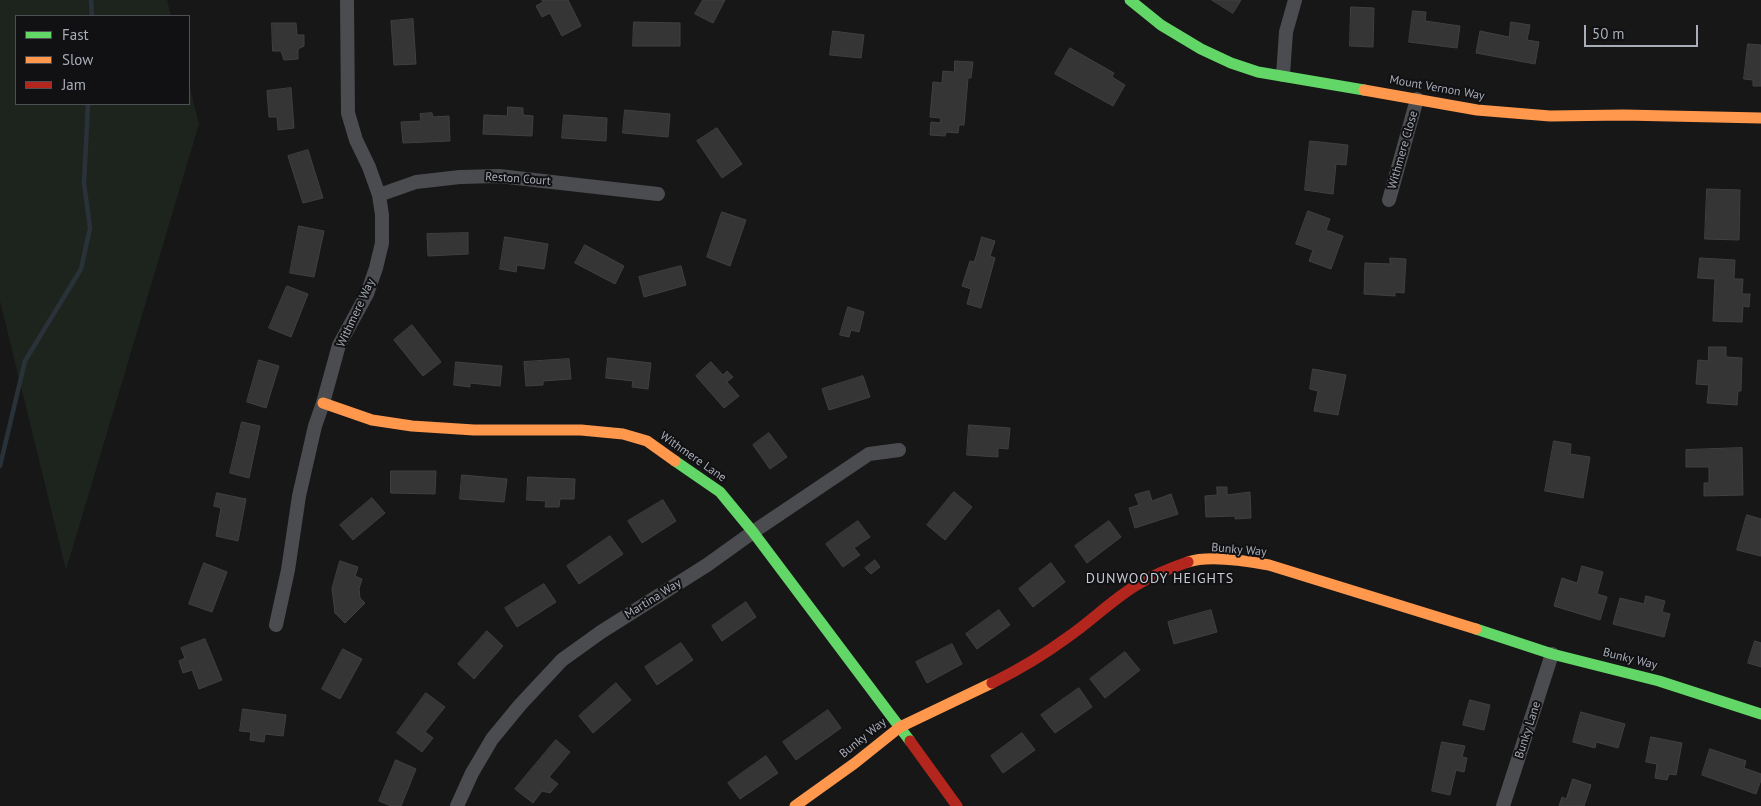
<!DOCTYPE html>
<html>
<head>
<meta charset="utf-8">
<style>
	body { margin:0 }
	#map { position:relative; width:1761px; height:806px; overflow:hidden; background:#171717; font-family:"PT Sans",sans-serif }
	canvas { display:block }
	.legend { position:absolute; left:15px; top:15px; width:175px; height:90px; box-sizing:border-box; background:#111113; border:1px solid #4d4f55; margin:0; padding:6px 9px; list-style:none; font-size:15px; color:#a8adb8 }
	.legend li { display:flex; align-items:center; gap:10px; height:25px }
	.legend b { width:25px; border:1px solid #4d4f55 }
	.scale { position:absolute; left:1584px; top:25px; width:114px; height:22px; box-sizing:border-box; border:2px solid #a8adb8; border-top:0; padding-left:6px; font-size:15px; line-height:18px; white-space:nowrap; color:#a8adb8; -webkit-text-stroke:4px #111113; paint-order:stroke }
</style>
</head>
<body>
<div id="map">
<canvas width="1761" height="806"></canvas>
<ul class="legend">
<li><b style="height:6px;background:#63d668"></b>Fast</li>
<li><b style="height:6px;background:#ff974d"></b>Slow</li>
<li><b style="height:6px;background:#b3261e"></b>Jam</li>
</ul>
<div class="scale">50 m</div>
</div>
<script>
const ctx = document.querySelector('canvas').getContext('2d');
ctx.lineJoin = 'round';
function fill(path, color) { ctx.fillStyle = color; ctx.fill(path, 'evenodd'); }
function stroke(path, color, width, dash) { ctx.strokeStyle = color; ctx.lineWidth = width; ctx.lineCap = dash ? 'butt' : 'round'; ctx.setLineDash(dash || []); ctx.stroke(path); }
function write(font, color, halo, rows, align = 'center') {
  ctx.font = font + ' "PT Sans",sans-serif'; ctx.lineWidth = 4; ctx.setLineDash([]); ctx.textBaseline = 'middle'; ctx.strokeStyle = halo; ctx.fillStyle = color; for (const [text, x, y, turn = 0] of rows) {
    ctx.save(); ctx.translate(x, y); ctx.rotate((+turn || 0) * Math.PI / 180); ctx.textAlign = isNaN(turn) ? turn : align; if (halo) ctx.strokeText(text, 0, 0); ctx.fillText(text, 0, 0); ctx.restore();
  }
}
const green = new Path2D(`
	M0 0H167L171 16H16V104H189V84L199 124 66 570 0 301Z`);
const stream = new Path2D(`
	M91 0 92 16
	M0 466 25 361 81 269 90 228 84 183 88 104`);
const building = new Path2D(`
	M542 0H568L581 26 562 36 550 13 542 17 536 6 543 2Z
	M703 0H725L713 23 695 14Z
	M1212 0H1241L1233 13Z
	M1351 7 1374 8 1373 47 1350 46Z
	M1413 11 1426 12 1425 21 1460 26 1457 48 1409 42Z
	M413 19 416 64 394 65 391 21Z
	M634 22 680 23V46H633Z
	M1511 22 1530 25 1527 40 1539 42 1535 64 1476 53 1480 31 1509 37Z
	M272 23H296L297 35H304V46L298 49V59L284 60 281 51H273Z
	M833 31 864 35 861 58 830 55Z
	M1748 44 1761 45V86H1753V80L1744 79Z
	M1070 48 1114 73 1112 77 1125 85 1113 106 1055 74Z
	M955 61 973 62 971 78H968L964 125H959L958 133 946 132 945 136 930 135 931 122 940 123 941 118 930 117 933 82 942 83 943 71 954 72Z
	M291 88 294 128 278 130 277 117H269L267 91Z
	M508 107 523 108V115L533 116 532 136 483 134 484 115 507 116Z
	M625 110 670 114 668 137 623 133Z
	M432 113 433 117 449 116 450 141 403 143 401 122 421 121 420 114Z
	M564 115 607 118 606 141 562 138Z
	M717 128 742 164 722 178 697 141Z
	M1310 141 1348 145 1346 165 1336 164 1333 194 1305 190Z
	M308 150 323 198 303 203 288 156Z
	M1707 189 1740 190 1739 240 1705 239Z
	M1308 211 1330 219 1326 230 1343 236 1331 269 1309 261 1313 250 1296 244Z
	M722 212 746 220 730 266 707 257Z
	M299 226 324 231 314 277 290 273Z
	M468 233V254L428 256 427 234Z
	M505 237 548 244 544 269 517 265 516 272 500 269Z
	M982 237 995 241 990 256 995 258 981 308 967 304 971 289 962 286 970 261 974 262Z
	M585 245 624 266 615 284 575 263Z
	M1390 258 1406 259 1404 293 1395 292V296L1364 294 1365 263 1390 264Z
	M1700 258 1735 260 1734 279H1743L1742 294H1750L1749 307 1743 306 1742 322 1713 321 1715 279 1698 278Z
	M681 266 686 285 644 297 639 277Z
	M287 286 308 294 291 337 269 328Z
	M848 307 864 312 859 332 851 330 849 337 840 335Z
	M412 325 441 362 423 376 394 340Z
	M1709 347H1726V357L1742 358 1741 391H1738L1737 405 1707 403 1709 385 1696 384 1698 360 1708 361Z
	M608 358 651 363 648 389 632 387 633 381 606 378Z
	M569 359 571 379 543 381V385L526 386 524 362Z
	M259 360 279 366 266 408 247 402Z
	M456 362 502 366 500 386 470 383V387L454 385Z
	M711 362 723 375 727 371 733 377 727 382 739 396 724 408 696 376Z
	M1313 369 1346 375 1338 415 1314 411 1318 391 1310 389Z
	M863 376 870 397 829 410 822 389Z
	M242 422 260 426 249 478 230 473Z
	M969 425 1010 428 1008 449 998 448V457L967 455Z
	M769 433 787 457 770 469 753 445Z
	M1554 441 1571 444 1570 454 1590 457 1583 498 1545 491Z
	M1742 448 1743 495 1704 496V483H1709V467H1686V450Z
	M391 471H436L435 494 391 493Z
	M462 475 507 479 504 502 460 499Z
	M528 477 575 479 574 499H560L559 507H545L546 501 527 500Z
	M1217 487H1227V495L1250 492 1251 518 1235 519V516L1206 517 1205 496 1217 495Z
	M1149 491 1152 501 1171 494 1178 514 1135 528 1129 508 1139 505 1135 495Z
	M954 492 972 507 945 540 927 525Z
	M217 493 246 499 238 541 216 536 221 508 214 506Z
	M372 498 385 513 353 540 340 525Z
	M663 500 676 521 642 543 628 521Z
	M1747 515 1761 519V556L1737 550Z
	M858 521 870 537 854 548 860 555 843 567 826 544Z
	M1109 521 1121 537 1087 563 1075 546Z
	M610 536 623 554 579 584 567 566Z
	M875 560 880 567 871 574 865 568Z
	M340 561 358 567 355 576 362 579 359 589 360 598 365 603 345 623 335 613 332 589Z
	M204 563 227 572 212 612 189 604Z
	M1051 563 1065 582 1033 607 1019 589Z
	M1582 566 1603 572 1597 594 1607 597 1600 620 1554 606 1562 578 1577 583Z
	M544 584 556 602 517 627 505 608Z
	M1646 596 1665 601 1662 612 1670 614 1664 637 1613 624 1620 598 1644 604Z
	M746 602 756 617 722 641 712 626Z
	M999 610 1010 625 977 649 966 634Z
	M1211 610 1217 632 1174 644 1168 622Z
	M487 631 503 646 474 679 458 664Z
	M205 639 222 680 199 689 192 670 183 673 179 661 185 658 181 648Z
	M1755 641 1761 643V667L1748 663Z
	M681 643 693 660 657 685 645 667Z
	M952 644 962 664 927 683 916 662Z
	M343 649 362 659 340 699 322 689Z
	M1125 652 1140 670 1105 698 1090 679Z
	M616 683 631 700 593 733 579 716Z
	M1079 688 1092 707 1055 733 1041 715Z
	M426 693 445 707 425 732 433 738 422 752 397 733Z
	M1470 700 1490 705 1484 730 1463 725Z
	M243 709 286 715 283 736 265 734 264 742 250 740 251 732 240 731Z
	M828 710 841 728 796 760 783 742Z
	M1581 712 1625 724 1618 748 1596 742 1595 748 1573 742Z
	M1022 733 1035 750 1003 773 991 756Z
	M1651 737 1682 743 1676 775 1669 774 1667 780 1655 778 1657 764 1646 762Z
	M556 740 570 752 549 777 558 784 550 793 542 791 533 803 515 789Z
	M1442 742 1465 746 1462 757 1467 758 1464 772 1456 770 1450 795 1432 791Z
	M1710 749 1746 761 1744 768 1761 774V780L1756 794 1702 775Z
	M766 756 778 773 740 799 728 783Z
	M396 760 416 769 401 806H391L379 801Z
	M1573 779 1591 785 1584 806H1559L1562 797 1566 799Z`);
const street = new Path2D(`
	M1283 75 1286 32 1295 0
	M379 195 416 182 460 177 499 176 658 194
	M1389 200 1417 99
	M276 625 288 570 299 496 315 426 323 403 339 345 367 294 376 268 382 243V215L379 195 369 167 356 140 348 113 347 0
	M457 806 472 773 492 739 520 705 562 660 601 632 707 565 753 532 869 454 899 450
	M1503 806 1552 654`);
const fast = new Path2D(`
	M1130 0 1161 25 1201 49 1231 63 1258 72 1364 90
	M675 461 720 492 753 532 910 741
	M1476 629 1552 654 1659 681 1761 714`);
const slow = new Path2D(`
	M1364 90 1477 110 1550 116 1624 115 1761 118
	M323 403 372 420 412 426 474 430H581L623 434 647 441 675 461
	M1188 562C1209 555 1247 561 1269 565L1476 629
	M795 806 855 763 900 727 992 683`);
const jam = new Path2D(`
	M992 683C1018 670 1045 654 1068 637 1091 621 1111 601 1135 586 1151 576 1170 568 1188 562
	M910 741 957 806`);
const streetNames = [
	["Mount Vernon Way",1437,88,10],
	["Withmere Close",1403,150,-74],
	["Reston Court",518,179,4],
	["Withmere Way",356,313,-65],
	["Withmere Lane",693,457,35],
	["Bunky Way",1239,550,5],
	["Martina Way",653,599,-32],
	["Bunky Way",1630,659,14],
	["Bunky Lane",1528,730,-72],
	["Bunky Way",863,738,-39]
];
const neighbourhoodNames = [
	["DUNWOODY HEIGHTS",1160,579]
];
fill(green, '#1d241e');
stroke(stream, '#2a3239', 4.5);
fill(building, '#353536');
stroke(building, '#3f4043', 1);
stroke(street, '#4b4c50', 14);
stroke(fast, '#63d668', 11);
stroke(slow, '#ff974d', 11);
stroke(jam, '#b3261e', 11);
write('12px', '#a8adb8', '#111113', streetNames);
ctx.letterSpacing = '1px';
write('14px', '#c9ccd4', '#111113', neighbourhoodNames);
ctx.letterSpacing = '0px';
</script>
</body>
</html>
